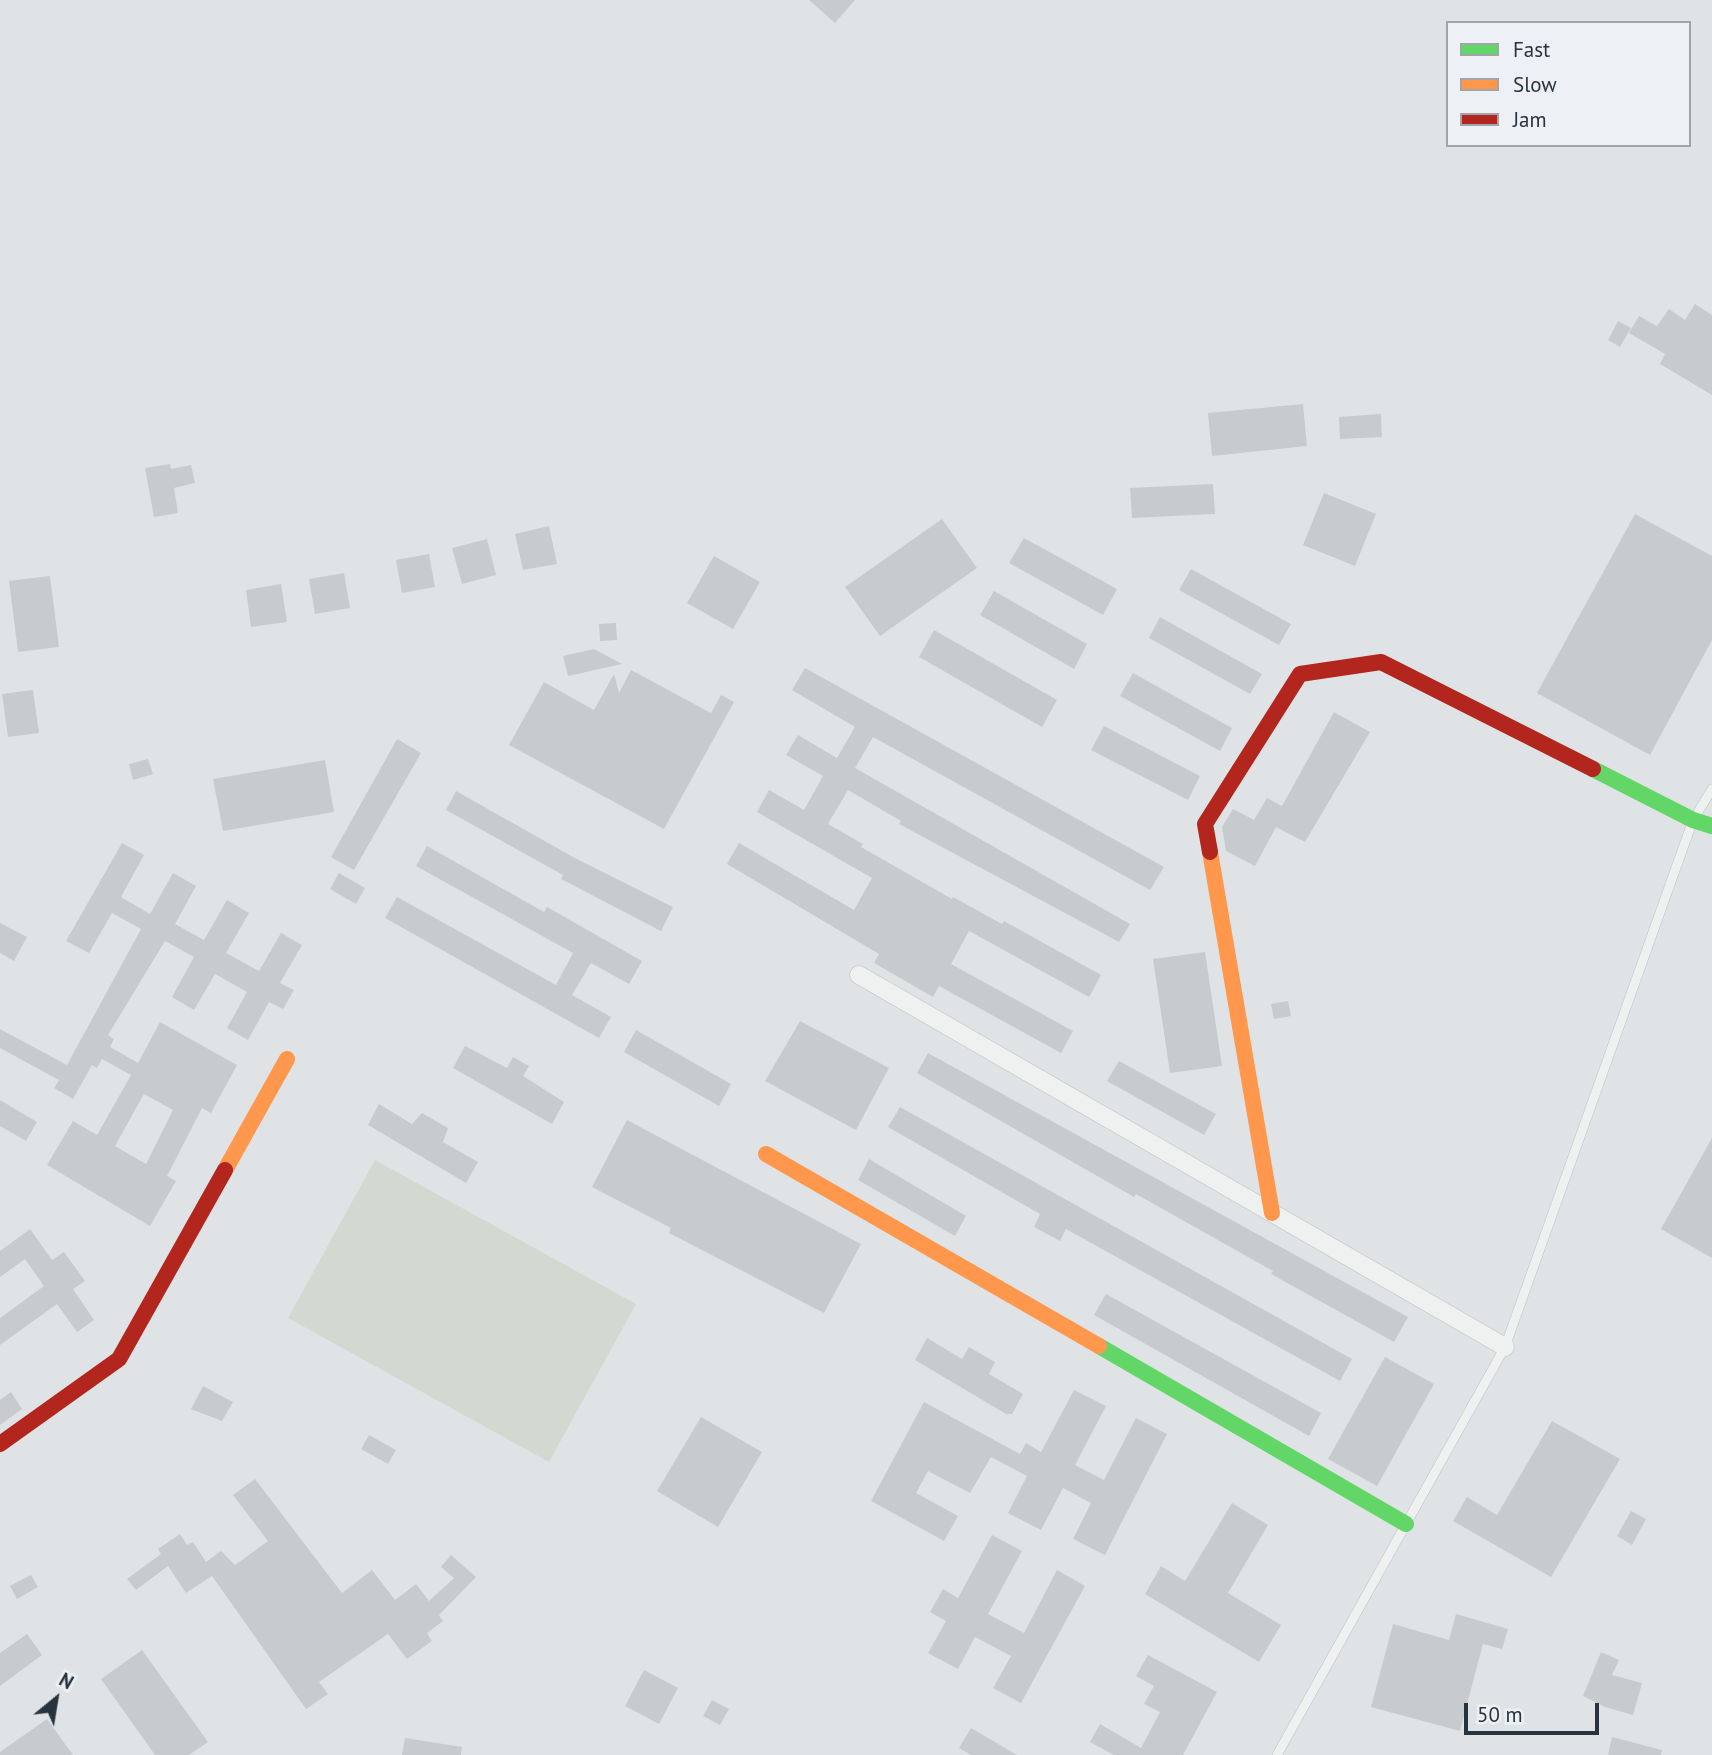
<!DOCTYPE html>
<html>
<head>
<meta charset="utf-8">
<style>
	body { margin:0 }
	#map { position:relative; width:1712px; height:1755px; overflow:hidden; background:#e0e3e5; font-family:"PT Sans",sans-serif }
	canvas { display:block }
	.legend { position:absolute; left:1446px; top:21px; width:245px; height:126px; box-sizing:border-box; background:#edf1f5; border:2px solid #9ea5ab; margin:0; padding:9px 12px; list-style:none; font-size:21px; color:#27333d }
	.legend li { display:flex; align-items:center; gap:14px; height:35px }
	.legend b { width:35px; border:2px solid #9ea5ab }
	.north { position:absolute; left:21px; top:1664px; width:70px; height:70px; -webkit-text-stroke:5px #edf1f5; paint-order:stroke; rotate:30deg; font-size:19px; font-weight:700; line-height:28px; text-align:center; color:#27333d }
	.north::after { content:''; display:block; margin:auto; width:24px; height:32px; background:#27333d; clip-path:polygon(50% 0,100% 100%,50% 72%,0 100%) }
	.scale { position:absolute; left:1464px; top:1703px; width:135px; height:32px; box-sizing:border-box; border:4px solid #27333d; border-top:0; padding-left:9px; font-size:21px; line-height:24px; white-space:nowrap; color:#27333d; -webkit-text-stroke:5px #edf1f5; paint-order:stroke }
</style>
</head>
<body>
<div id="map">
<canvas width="1712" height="1755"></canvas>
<ul class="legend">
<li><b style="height:9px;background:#63d668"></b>Fast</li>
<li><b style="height:9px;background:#ff974d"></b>Slow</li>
<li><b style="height:9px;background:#b3261e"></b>Jam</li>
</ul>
<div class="north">N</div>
<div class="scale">50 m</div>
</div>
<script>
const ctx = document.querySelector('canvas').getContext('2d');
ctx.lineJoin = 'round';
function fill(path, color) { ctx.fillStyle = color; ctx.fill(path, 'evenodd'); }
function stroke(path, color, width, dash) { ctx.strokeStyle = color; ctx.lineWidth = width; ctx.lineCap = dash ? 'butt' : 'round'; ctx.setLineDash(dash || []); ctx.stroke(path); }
const green = new Path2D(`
	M375 1160 636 1304 549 1462 288 1318Z`);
const building = new Path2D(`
	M809 0H855L835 23Z
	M1695 304 1712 315V395L1660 364 1665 354 1629 333 1639 316 1657 326 1669 309 1685 320Z
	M1618 321 1631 328 1620 347 1608 340Z
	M1303 404 1307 446 1212 456 1208 413Z
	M1381 414 1382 437 1340 439 1339 417Z
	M170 464 171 469 191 465 195 483 174 488 178 513 154 517 145 468Z
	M1213 484 1215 514 1132 518 1130 488Z
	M1324 493 1376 514 1355 566 1303 545Z
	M1635 514 1712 556V640L1650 755 1537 693Z
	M942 519 977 568 880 636 845 587Z
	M549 526 557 564 523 570 515 534Z
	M1024 538 1117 589 1103 615 1009 563Z
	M487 539 496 575 462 584 452 548Z
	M429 554 435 587 402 593 396 560Z
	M714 556 760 582 733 629 687 603Z
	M1191 569 1291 624 1279 645 1179 590Z
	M344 573 350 608 315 614 309 579Z
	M50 576 59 647 18 652 9 581Z
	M281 584 287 622 251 627 246 590Z
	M994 591 1087 644 1074 669 980 615Z
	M1160 617 1262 674 1250 694 1149 638Z
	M616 623 617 640 600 641 599 624Z
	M934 630 1057 700 1042 727 919 657Z
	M594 649 622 664 568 676 563 656Z
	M805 668 1164 867 1150 890 873 737 855 768 1130 924 1119 942 899 824 901 821 848 790 828 824 863 844 861 847 952 899 953 897 1002 924 1004 921 1101 975 1089 997 969 931 951 964 1073 1031 1061 1053 939 986 933 997 874 963 879 954 727 864 739 843 854 910 872 878 757 812 769 790 804 810 823 776 786 755 798 735 837 758 855 727 792 690Z
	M631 670 711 713 721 695 734 702 664 829 509 745 544 682 594 710 614 674 619 693Z
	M1133 673 1232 728 1220 751 1120 696Z
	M33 690 39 733 8 737 2 694Z
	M1334 712 1370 732 1305 842 1276 827 1255 866 1226 851 1222 827 1233 809 1254 820 1267 798 1282 806Z
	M1104 726 1200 776 1188 800 1091 750Z
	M397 739 421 753 354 870 331 857Z
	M148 759 153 774 133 780 129 764Z
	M325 760 334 812 223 831 213 779Z
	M456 791 573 857 673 907 661 931 561 879 563 875 446 810Z
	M122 843 144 855 121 897 150 914 173 873 196 886 175 924 204 940 227 900 249 913 226 953 259 971 281 933 302 945 280 983 294 990 283 1009 269 1002 248 1040 227 1028 247 992 215 974 194 1010 172 997 194 957 165 941 108 1035 114 1039 110 1047 138 1063 160 1022 237 1065 211 1113 202 1108 167 1176 176 1181 150 1226 47 1165 73 1121 97 1135 131 1075 102 1059 97 1068 92 1065 73 1099 54 1088 59 1080 0 1048V1029L67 1065 141 929 112 913 89 953 66 941ZM144 1094 173 1110 146 1164 115 1146Z
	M427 846 544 912 547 907 642 961 629 984 591 963 572 995 611 1017 599 1038 385 918 397 897 556 985 573 953 416 866Z
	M339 873 365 888 356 904 330 889Z
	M0 923 27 937 14 961 0 953Z
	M1205 952 1222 1066 1170 1073 1153 959Z
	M1288 1001 1291 1016 1274 1019 1271 1004Z
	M800 1021 889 1068 856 1130 765 1081Z
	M636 1030 731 1084 719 1106 624 1052Z
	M465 1046 507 1068 513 1057 529 1066 523 1076 564 1102 552 1124 453 1068Z
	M928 1053 1408 1317 1394 1342 1271 1274 1273 1271 1136 1194 1134 1197 917 1073Z
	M1119 1061 1216 1114 1204 1135 1107 1081Z
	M0 1100 37 1122 26 1141 0 1126Z
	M379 1104 412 1124 422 1113 448 1128 443 1142 478 1162 466 1183 368 1125Z
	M900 1107 1352 1359 1340 1381 1066 1229 1060 1241 1034 1227 1040 1214 888 1127Z
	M627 1120 861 1244 824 1313 669 1233 671 1228 592 1187Z
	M1712 1138V1258L1661 1229Z
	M869 1159 966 1216 955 1236 858 1180Z
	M30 1229 52 1260 64 1252 85 1281 73 1289 94 1320 77 1332 57 1304 0 1345V1318L44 1286 25 1259 0 1277V1251Z
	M1106 1294 1321 1413 1309 1436 1094 1315Z
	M927 1338 962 1359 969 1347 995 1362 989 1374 1023 1394 1012 1414H1006L915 1360Z
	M1385 1357 1434 1384 1377 1486 1328 1459Z
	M203 1386 233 1402 222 1421 191 1409Z
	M1074 1390 1106 1406 1075 1465 1104 1480 1136 1418 1167 1434 1105 1555 1073 1539 1091 1503 1063 1488 1041 1530 1008 1513 1027 1476 991 1457 970 1493 928 1471 916 1493 958 1516 944 1541 871 1501 924 1402 1020 1454 1026 1443 1041 1452Z
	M11 1392 22 1409 0 1425V1400Z
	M701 1417 762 1452 718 1527 657 1491Z
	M1552 1421 1620 1459 1551 1577 1453 1521 1467 1497 1497 1515Z
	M369 1435 396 1450 388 1464 361 1449Z
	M255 1479 342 1593 372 1570 395 1600 416 1584 429 1601 454 1578 441 1567 451 1555 476 1577 439 1615 443 1621 427 1633 432 1641 407 1659 388 1634 319 1682 328 1694 306 1709 212 1576 186 1593 168 1566 136 1590 127 1579 161 1554 158 1549 180 1534 187 1545 193 1542 206 1562 221 1551 235 1565 268 1541 233 1495Z
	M1232 1503 1268 1525 1228 1593 1281 1625 1259 1662 1145 1594 1161 1566 1185 1581Z
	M1631 1511 1646 1519 1632 1545 1617 1536Z
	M992 1535 1022 1551 988 1614 1024 1633 1057 1570 1085 1586 1021 1703 993 1688 1011 1656 975 1637 958 1669 928 1653 946 1621 930 1612 943 1589 958 1598Z
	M31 1575 38 1587 17 1599 10 1586Z
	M1456 1614 1508 1629 1502 1649 1483 1644 1460 1731 1371 1707 1393 1624 1449 1640Z
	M27 1634 42 1655 0 1686V1653Z
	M142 1650 208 1742 189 1755H155L101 1679Z
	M1601 1652 1619 1660 1612 1675 1642 1683 1633 1715 1605 1707 1583 1696Z
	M1148 1655 1217 1692 1183 1755H1114L1090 1742 1100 1724 1141 1748 1160 1712 1144 1704 1154 1686 1136 1676Z
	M644 1670 678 1688 659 1724 625 1706Z
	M712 1700 729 1709 720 1725 703 1716Z
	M47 1719 73 1755H0V1752Z
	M971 1728 1017 1755H971L959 1748Z
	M1612 1737 1662 1750 1661 1755H1608Z
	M405 1738 462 1747 461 1755H402Z`);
const lane = new Path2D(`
	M1277 1755 1505 1347 1693 820 1712 789`);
const street = new Path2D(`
	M859 975 1505 1347`);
const fast = new Path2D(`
	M1593 769 1693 820 1712 826
	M1099 1346 1406 1524`);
const slow = new Path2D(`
	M1210 852 1272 1213
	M766 1154 1099 1346
	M225 1170 287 1059`);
const jam = new Path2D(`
	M1210 852 1205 824 1300 674 1381 662 1593 769
	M0 1444 119 1359 225 1170`);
fill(green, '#d2d9d0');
fill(building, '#c8cbcd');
stroke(lane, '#bec1c3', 10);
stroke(street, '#bec1c3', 19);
stroke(lane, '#eff1f1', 9);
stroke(street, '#eff1f1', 18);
stroke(fast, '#63d668', 16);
stroke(slow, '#ff974d', 16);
stroke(jam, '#b3261e', 16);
</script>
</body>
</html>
